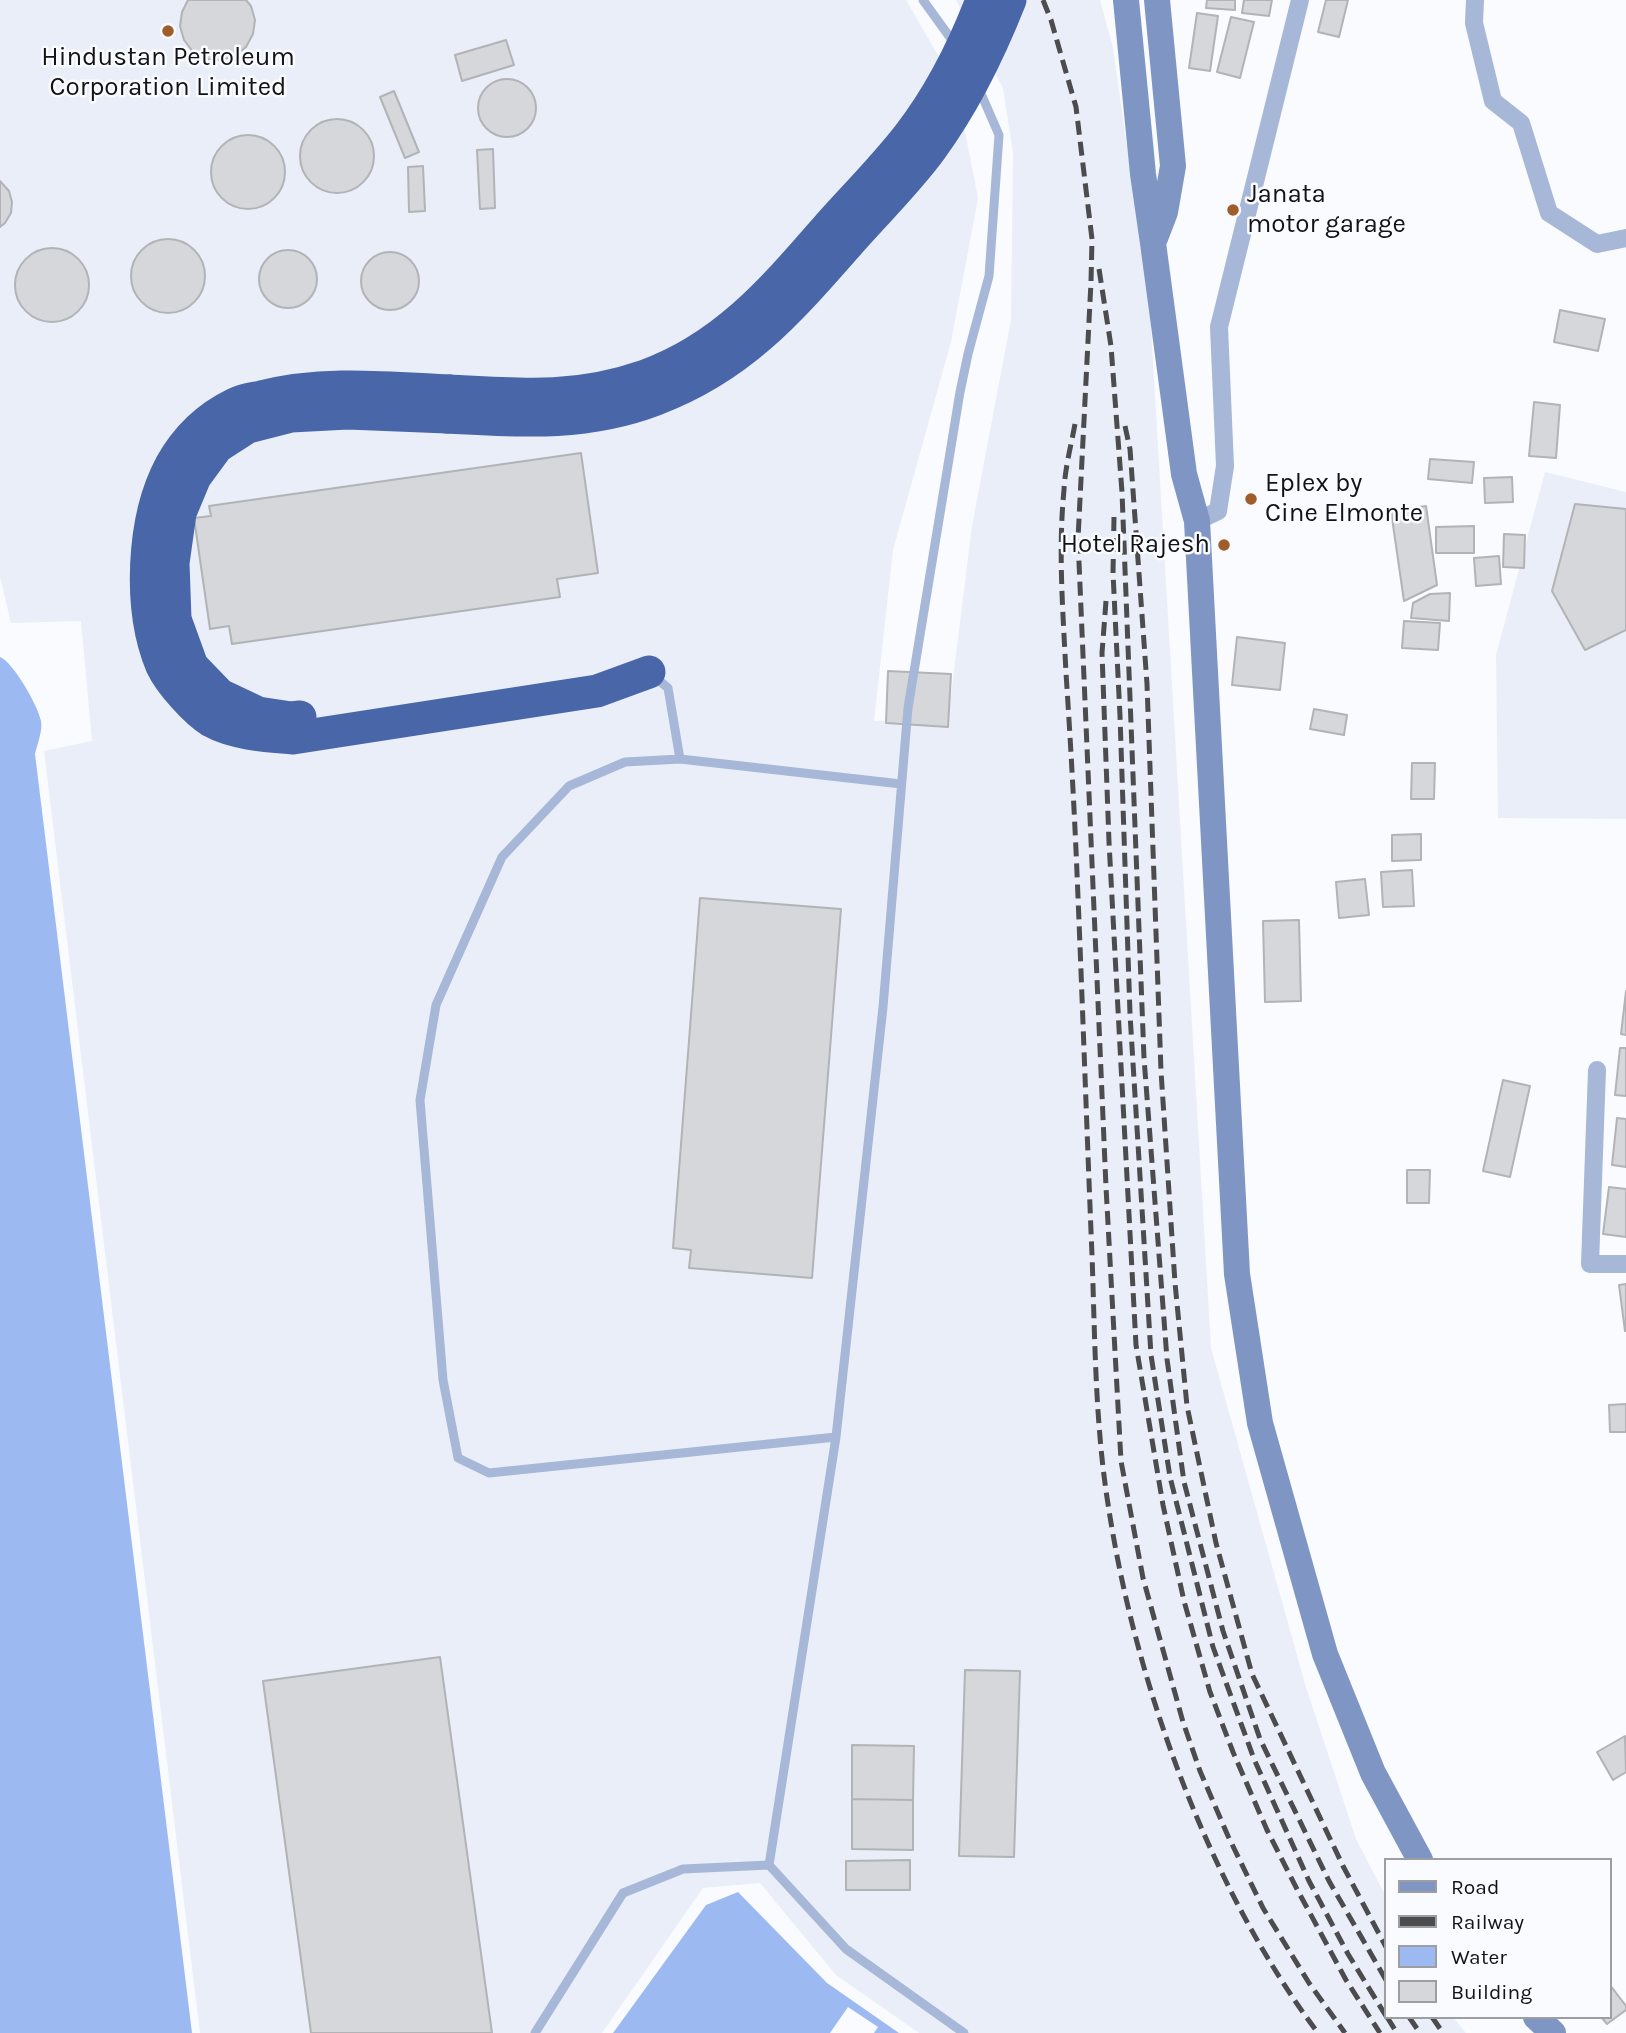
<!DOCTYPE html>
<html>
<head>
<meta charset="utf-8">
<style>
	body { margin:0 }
	#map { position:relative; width:1626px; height:2033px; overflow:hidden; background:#f9fbff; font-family:Karla,sans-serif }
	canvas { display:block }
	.legend { position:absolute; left:1384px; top:1858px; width:228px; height:161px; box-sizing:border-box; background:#f9fbff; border:2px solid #9d9ea1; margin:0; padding:9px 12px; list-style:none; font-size:21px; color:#131315 }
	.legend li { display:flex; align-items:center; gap:14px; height:35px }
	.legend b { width:35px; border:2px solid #9d9ea1 }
</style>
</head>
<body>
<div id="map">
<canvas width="1626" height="2033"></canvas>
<ul class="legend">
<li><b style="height:9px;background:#7f95c4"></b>Road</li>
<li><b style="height:9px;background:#4c4c4f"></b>Railway</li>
<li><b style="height:19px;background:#9db9f2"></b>Water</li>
<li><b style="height:19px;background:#d5d7da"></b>Building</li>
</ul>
</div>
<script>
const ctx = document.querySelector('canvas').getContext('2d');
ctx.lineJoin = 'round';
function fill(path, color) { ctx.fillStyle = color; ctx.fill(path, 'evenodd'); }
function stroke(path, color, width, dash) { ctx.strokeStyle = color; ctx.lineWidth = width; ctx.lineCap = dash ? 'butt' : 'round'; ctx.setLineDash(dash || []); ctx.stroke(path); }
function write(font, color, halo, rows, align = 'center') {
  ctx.font = font + ' Karla,sans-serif'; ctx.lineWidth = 5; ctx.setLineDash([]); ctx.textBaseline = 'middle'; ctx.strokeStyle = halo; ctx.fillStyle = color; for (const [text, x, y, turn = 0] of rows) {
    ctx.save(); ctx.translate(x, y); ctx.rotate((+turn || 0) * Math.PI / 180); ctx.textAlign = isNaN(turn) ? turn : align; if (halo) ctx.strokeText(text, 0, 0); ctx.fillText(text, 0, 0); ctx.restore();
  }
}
const built = new Path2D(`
	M0 0H906L956 86 978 198 951 342 893 550 874 721 948 719 972 526 1011 320 1013 153 1003 88 956 0H1100L1113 48 1150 311 1211 1348 1305 1684 1356 1839 1386 1897V2017H1453L1466 2033H919L836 1975 760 1883 703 1888 602 2033H200L44 751 92 741 81 621 11 623 0 577Z
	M1545 472 1626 492V819L1498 818 1496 655Z`);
const water = new Path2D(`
	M0 657C14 663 38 706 41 721 43 730 37 745 35 754L192 2033H0Z
	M738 1892 827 1983 899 2033H613L706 1905Z`);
const pier = new Path2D(`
	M848 2007 878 2027 874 2033H830Z`);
const building = new Path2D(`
	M188 0H246L251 6 255 20 253 34 246 47 235 56 220 60 206 59 193 52 184 40 180 26 182 12Z
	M1207 0H1235V10L1206 8Z
	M1244 0H1272L1269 16 1242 13Z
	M1326 0H1348L1339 37 1318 32Z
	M1197 13 1218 16 1210 71 1189 68Z
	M1231 17 1254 22 1240 78 1217 72Z
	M506 40 514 65 462 81 455 55Z
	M478 108a29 29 0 1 1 58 0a29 29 0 1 1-58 0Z
	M394 91 419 152 405 158 380 97Z
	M300 156a37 37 0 1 1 74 0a37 37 0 1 1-74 0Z
	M211 172a37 37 0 1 1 74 0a37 37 0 1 1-74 0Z
	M493 149 495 208 480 209 477 150Z
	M423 166 425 211 409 212 408 167Z
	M0 181 9 191 12 202 11 213 5 223 0 227Z
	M131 276a37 37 0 1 1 74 0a37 37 0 1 1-74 0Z
	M15 285a37 37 0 1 1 74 0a37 37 0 1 1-74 0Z
	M259 279a29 29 0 1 1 58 0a29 29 0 1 1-58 0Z
	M361 281a29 29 0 1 1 58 0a29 29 0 1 1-58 0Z
	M1560 310 1605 319 1598 351 1554 342Z
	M1534 402 1560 405 1556 458 1529 456Z
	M581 453 598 573 557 579 560 597 232 644 229 626 210 629 194 518 211 516 209 506Z
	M1430 459 1474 462 1472 483 1428 479Z
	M1512 477 1513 502 1485 503 1484 478Z
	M1575 504 1626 509V630L1585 650 1552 591Z
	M1426 506 1437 585 1404 601 1391 511Z
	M1474 526V553H1436V527Z
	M1504 534 1525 535 1524 568 1503 567Z
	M1499 556 1501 584 1476 586 1474 558Z
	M1450 593 1449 621 1411 618 1413 603 1430 594Z
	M1404 621 1440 623 1438 650 1402 648Z
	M1237 637 1285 643 1280 690 1232 685Z
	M888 671 951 674 948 727 886 723Z
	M1314 709 1347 715 1344 735 1310 729Z
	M1412 763H1435L1434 799H1411Z
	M1421 834V860L1392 861V835Z
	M1412 870 1414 906 1383 907 1381 872Z
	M1365 879 1369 915 1339 918 1336 882Z
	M700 898 841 909 812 1278 689 1268 691 1250 673 1248Z
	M1299 920 1301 1001 1265 1002 1263 921Z
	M1626 991V1035L1621 1034Z
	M1620 1048H1626V1096L1615 1095Z
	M1503 1080 1530 1086 1510 1177 1483 1171Z
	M1617 1118 1626 1119V1167L1612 1165Z
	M1407 1170H1430L1429 1203H1407Z
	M1609 1187 1626 1189V1237L1603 1234Z
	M1626 1284V1331H1625L1619 1285Z
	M1626 1404V1432H1610L1609 1405Z
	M440 1657 492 2033H311L263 1681Z
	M965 1670 1020 1671 1014 1857 959 1856Z
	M1625 1736 1626 1772 1613 1780 1597 1752Z
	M852 1745 914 1746 913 1800 852 1799Z
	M852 1799 913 1800V1850L852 1849Z
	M910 1860V1890H846V1861Z
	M1610 1985 1626 2006V2010L1607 2024 1601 2017H1610Z`);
const lane = new Path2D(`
	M923 0 954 43
	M655 677 668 688 680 759
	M836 1437 489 1473 458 1458 443 1380 420 1100 436 1005 502 857 569 786 625 762 680 759 901 784
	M535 2033 623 1893 683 1869 769 1865
	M964 2033 846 1949 769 1865 836 1437 883 1007 908 708 960 392 968 354 989 276 999 135 979 89`);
const street = new Path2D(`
	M1475 0 1474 23 1493 101 1521 123 1549 213 1597 244 1626 238
	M1197 521 1218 511 1225 466 1219 327 1300 0
	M1597 1070 1590 1264H1626`);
const secondary = new Path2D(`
	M1126 0 1143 174 1153 243 1184 474 1197 521 1237 1274 1260 1423 1325 1654 1373 1773 1420 1860
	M1155 238 1165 212 1173 166 1157 0
	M1536 2017 1553 2033`);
const highway = new Path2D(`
	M450 391C387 388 323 381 261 397 252 399 243 400 235 404 208 417 186 438 171 465 142 519 138 609 162 666 170 683 195 711 211 721 234 734 268 736 293 738L597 691 649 672
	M300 717 291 718 258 713 220 695 192 666 175 619 173 563 180 513 195 477 217 447 248 427 291 416 348 413 447 417`);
const rail = new Path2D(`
	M1043 0 1051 20 1076 107 1092 239 1091 282 1078 539 1106 1187 1121 1461 1143 1578 1183 1722 1200 1771 1228 1836 1263 1908 1309 1983 1345 2033
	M1099 269 1111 346 1122 492 1144 1058 1167 1359 1184 1482 1223 1631 1260 1739 1329 1881 1386 1980
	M1075 424C1071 446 1065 468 1064 490 1058 551 1063 612 1066 673 1071 748 1075 822 1078 897 1083 1016 1087 1136 1092 1255 1095 1338 1095 1422 1108 1504 1135 1683 1209 1888 1318 2033
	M1125 426 1130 449 1147 684 1161 1071 1175 1283 1187 1406 1216 1543 1252 1674 1343 1866 1386 1947
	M1114 517 1113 573 1120 716 1130 1014 1151 1355 1170 1477 1213 1647 1254 1759 1309 1881 1348 1954 1386 2016
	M1106 601 1102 653 1109 842 1136 1345 1163 1505 1184 1601 1210 1692 1233 1752 1267 1830 1298 1891 1346 1980 1380 2033
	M1387 2017 1397 2033
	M1409 2017 1420 2033
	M1432 2017 1443 2033`);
const highwayBridge = new Path2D(`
	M450 391C521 395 576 400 645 376 726 347 776 286 831 223 857 194 885 166 909 135 940 95 964 47 982 0
	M447 417C520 421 586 426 656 399 741 367 789 311 847 245 874 214 907 182 931 149 964 104 989 53 1010 0`);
const markers = [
	[168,31,7,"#a05d2c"],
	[1233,210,7,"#a05d2c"],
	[1251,499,7,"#a05d2c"],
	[1224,545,7,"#a05d2c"]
];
const poiNames = [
	["Hindustan Petroleum",168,58,"center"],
	["Corporation Limited",168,88,"center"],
	["Janata",1247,195],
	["motor garage",1247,225],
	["Eplex by",1265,484],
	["Cine Elmonte",1265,514],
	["Hotel Rajesh",1210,545,"right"]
];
fill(built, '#e9eef9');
fill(water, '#9db9f2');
fill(pier, '#f9fbff');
fill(building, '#d5d7da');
stroke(building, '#b2b3b7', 2);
stroke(lane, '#a7b7d7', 9);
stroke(street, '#a7b7d7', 18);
stroke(secondary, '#7f95c4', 26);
stroke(highway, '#4967a8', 33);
stroke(rail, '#4c4c4f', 5, [14, 7]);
stroke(highwayBridge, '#4967a8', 33);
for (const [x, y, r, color] of markers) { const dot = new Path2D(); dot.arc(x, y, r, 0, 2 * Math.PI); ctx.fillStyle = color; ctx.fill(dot); stroke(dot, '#f9fbff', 2.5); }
write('26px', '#131315', '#f9fbff', poiNames, 'left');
</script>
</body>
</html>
